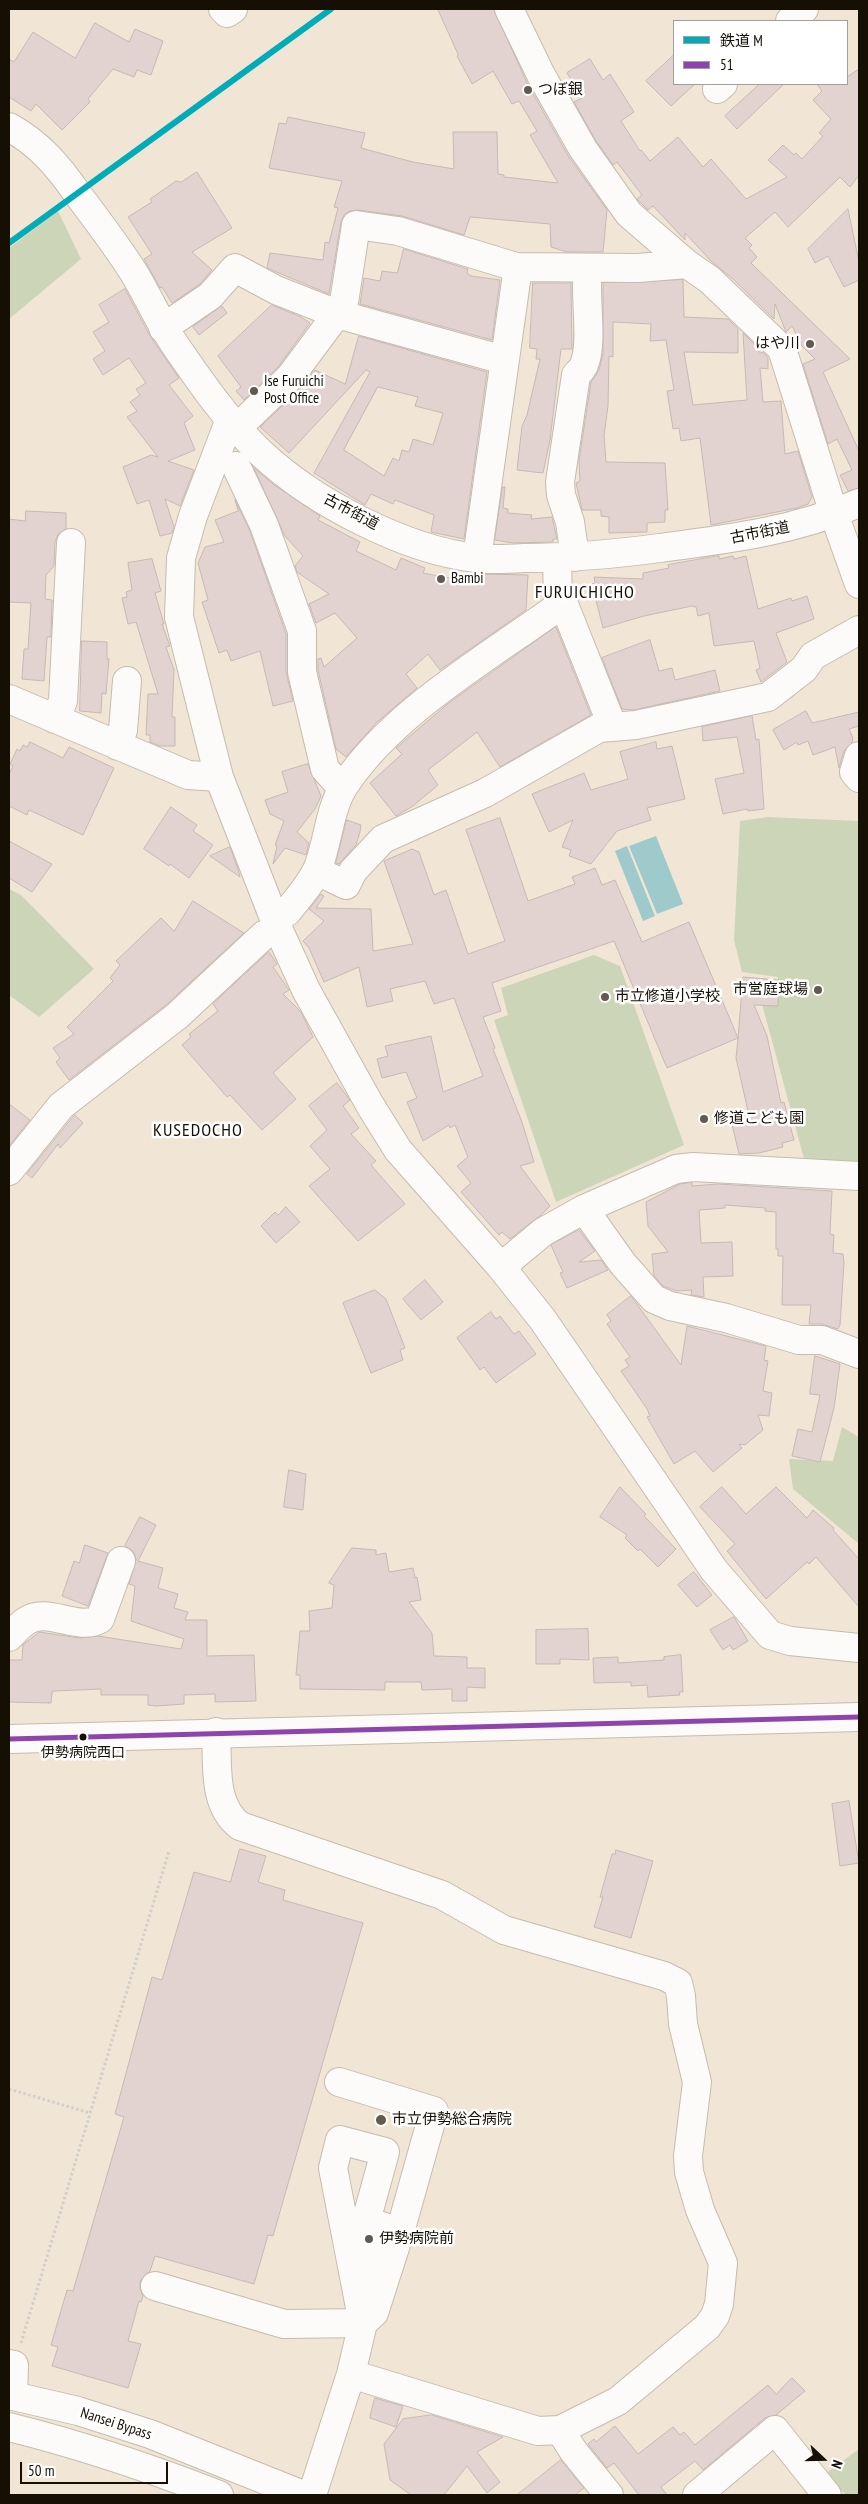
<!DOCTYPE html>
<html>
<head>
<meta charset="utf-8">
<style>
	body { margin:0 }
	#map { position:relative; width:868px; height:2504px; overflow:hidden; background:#f1e6d5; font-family:"PT Sans Narrow","Noto Sans JP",sans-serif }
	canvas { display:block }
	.frame { position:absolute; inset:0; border:10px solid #160f04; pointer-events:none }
	.legend { position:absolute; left:673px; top:20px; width:175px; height:65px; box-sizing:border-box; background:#fff; border:1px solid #a29f9b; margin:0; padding:6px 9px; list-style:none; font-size:15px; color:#160f04 }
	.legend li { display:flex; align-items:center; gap:10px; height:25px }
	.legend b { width:25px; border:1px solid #a29f9b }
	.north { position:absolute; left:798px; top:2434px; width:50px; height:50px; -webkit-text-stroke:4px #fff; paint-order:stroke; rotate:111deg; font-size:14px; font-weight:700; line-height:20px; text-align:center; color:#160f04 }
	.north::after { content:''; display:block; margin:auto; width:18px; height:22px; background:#160f04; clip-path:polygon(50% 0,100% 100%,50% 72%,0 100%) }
	.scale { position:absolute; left:20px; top:2462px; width:148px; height:22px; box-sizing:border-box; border:2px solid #160f04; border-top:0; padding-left:6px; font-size:15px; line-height:18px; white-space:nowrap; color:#160f04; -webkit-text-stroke:4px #fff; paint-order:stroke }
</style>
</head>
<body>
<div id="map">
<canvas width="868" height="2504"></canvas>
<div class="frame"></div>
<ul class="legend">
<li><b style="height:6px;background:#01abb8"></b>鉄道 M</li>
<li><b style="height:6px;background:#8e44ad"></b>51</li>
</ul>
<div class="north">N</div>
<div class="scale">50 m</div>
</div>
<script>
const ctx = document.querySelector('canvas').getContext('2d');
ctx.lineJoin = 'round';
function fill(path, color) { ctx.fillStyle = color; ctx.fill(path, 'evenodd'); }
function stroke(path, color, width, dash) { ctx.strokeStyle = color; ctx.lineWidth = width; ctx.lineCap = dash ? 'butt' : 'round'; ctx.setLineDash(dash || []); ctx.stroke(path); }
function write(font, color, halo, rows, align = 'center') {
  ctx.font = font + ' "PT Sans Narrow","Noto Sans JP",sans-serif'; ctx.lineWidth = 5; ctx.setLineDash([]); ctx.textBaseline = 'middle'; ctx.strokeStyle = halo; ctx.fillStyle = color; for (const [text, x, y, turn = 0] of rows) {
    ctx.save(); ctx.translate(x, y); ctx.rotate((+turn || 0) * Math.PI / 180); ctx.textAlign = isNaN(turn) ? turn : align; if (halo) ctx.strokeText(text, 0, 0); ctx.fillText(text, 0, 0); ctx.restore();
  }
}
const green = new Path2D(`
	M58 211 81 259 9 319V248Z
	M768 817 859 821V1169L806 1166 762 1004H777L778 977 742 972 734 940 740 821Z
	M9 889 21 895 94 969 39 1017 9 995Z
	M594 955 620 966 684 1145 556 1202 494 1020 508 1015 501 988Z
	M842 1427 859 1437V1544L793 1489 789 1459 833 1461Z
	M859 2449V2495H846L825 2474Z`);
const water = new Path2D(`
	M656 836 683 904 657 914 629 846Z
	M627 846 655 916 643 921 615 851Z`);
const building = new Path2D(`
	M438 9H494L527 83 569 157 607 210 603 252H567L551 247 550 224 470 217 464 235 402 216 358 210 350 211 344 215 341 222 329 294 267 268 270 253 323 260 325 242 329 243 338 208 334 207 342 181 269 168 279 123 286 124 288 117 365 133 361 148 413 162 454 169 453 132H497L498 174 504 175V177L558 183 530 135 537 131 519 101 512 104 493 71 472 84 457 56 458 55Z
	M95 23 129 42 135 29 163 41 151 75 137 70 134 77 113 69 88 99 90 102 62 130 36 104 31 111 9 97V59L14 62 33 32 75 58Z
	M674 55V84H695L671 106 646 81Z
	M590 59 603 80 610 74 634 112 621 121 640 151 641 150 650 161 678 137 703 167 711 159 746 199 787 177 768 160 783 145 794 155 796 153 802 159 823 136 819 133 831 119 813 100 822 91 817 84H847V77L859 69V175L850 187 840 177 788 227 775 212 745 238 752 245 749 248 757 257 751 263 850 359 823 372 859 451V488L848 491 840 475 852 470 837 439 828 444 803 364 815 359 802 346 792 326 786 332 775 304 774 319 733 279 712 262 685 233V240L653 206 648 210 637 199 642 195 617 162 613 165 596 141 574 102 582 98 567 73Z
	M760 84H784L737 129 725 116Z
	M197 172 232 228 192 252 212 270 200 284 172 303 162 287 160 288 144 259 152 254 128 217 152 202 150 199 176 181 181 182Z
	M848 209 859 262V280L844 287 828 256 815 263 808 249Z
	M404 249 468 269 467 273 471 276 500 280 492 340 360 304 364 278 380 281 382 271 397 273Z
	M683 280 684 317 728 319 738 329V353L684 352 693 405 747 400 743 333 758 348 759 352 764 353 768 358V369L760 368 763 402 781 401 785 454 798 451 812 497 808 504 797 508 711 525 700 438 681 441 679 428 673 429 667 391 674 390 666 340 650 341 651 324 613 322V357L609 356 608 406 604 436 606 462 665 463 668 510H665V522L647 523V532L609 533V517L601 516V510H582L576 483 580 481 579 460 591 382 599 370 603 354V283Z
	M533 283H571L572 349H561L550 440 543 473 517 470 522 426 527 415 540 359H536L537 349 530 348Z
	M125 289 150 336 179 378 169 385 193 416 184 423 195 450 168 461 194 470 180 506 165 499 174 527 172 533 160 536 149 500 137 504 123 467 151 455 158 457 127 417 137 411 130 402 140 395 136 389 146 383 129 358 103 375 93 359 105 351 93 332 109 322 99 305Z
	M272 305 301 317 310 323 278 367 244 400 236 391 241 387 218 356Z
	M222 306 227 313 199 335 193 327Z
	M359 336 487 372 464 539 431 532 434 515 395 500 393 504 371 494 365 505 314 473 370 372 366 370 289 453 260 427 301 388 315 370 345 384ZM378 387 418 397 415 406 443 413 433 445 413 439 409 452 402 450 399 461 393 458 384 476 344 450Z
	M254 468 273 484 320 516 318 520 360 542 356 551 396 570 401 558 425 568 423 573 461 580V576L484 579 485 574 528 575 526 610 440 670 428 654 406 674 417 688 376 723 346 757 336 749 318 670V659L321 658 324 667 357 638 335 613 316 623 309 604 329 594 297 572 295 566 303 556 285 536Z
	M503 487H505L503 508 508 509V513L532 515 531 519 552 517 557 539H553V542L513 543 495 540Z
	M235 500 250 531 286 634V672L293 701 273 706 260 651 231 661 227 650 219 653 202 602 208 600 198 563 205 547 224 542 215 520 238 511Z
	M26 511 66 513V529L58 534 55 542 54 566 46 575 45 599 52 600 51 637H47L44 681 22 679 24 649H28L31 603 9 602V519L25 521Z
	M719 556V559L733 556 734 559 746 556 758 609 791 598 792 601 807 596 814 619 776 633 787 662 761 682 756 670 760 668 754 641 714 646 709 613 698 616 696 607 692 606 644 616 603 628 592 584 595 583 594 577 643 579V573L669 568 668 565Z
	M152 559 161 591 155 593 164 624H162L170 646 166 647 174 670 172 717H175V746H160L150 742V735H146L148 694H158L136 622 128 624 122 598 127 597 126 592 132 590 128 563Z
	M556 627 591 715 500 767 477 732 428 770 438 785 413 806 396 816 370 783 402 754 396 748 450 702Z
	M650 640 659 671 672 668 675 680 715 670 720 691 634 710 622 709 602 658Z
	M82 641 107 642V659H109L106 694 102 693 101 713 80 711Z
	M806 711 812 723 859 712V726L849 729 853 738 852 743 844 751 839 768 835 747 813 755 808 741 798 745 797 742 784 750 773 730Z
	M752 716 756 740 759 739 764 809 748 811 747 809 723 814 715 779 744 773 737 737 703 741 702 727Z
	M30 742 63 758 69 747 114 768 83 835 29 810 27 815 9 806V774L13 766 10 764 17 749 20 751 23 745 27 747Z
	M656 742 657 749 672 746 685 799 647 808 651 820 617 831 591 864 569 856 571 850 562 847 573 820 549 832 532 794 584 773 591 790 628 779 620 752Z
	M308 764 321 796 315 809 297 832 309 843 306 855 285 848 273 864 277 846 275 845 284 821 270 814 265 800 288 792 282 772Z
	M171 807 197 825 193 831 213 845 189 878 170 864 169 866 144 849Z
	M500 818 528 901 575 884 572 877 595 868 602 885 615 880 642 942 689 922 738 1038 743 977 779 980 778 1006 754 1005 767 1036 781 1103 784 1102 794 1140 782 1143 783 1147 759 1153 739 1154 730 1116 748 1111 736 1058 738 1038 667 1068 614 941 492 983 501 1011 483 1017 495 1048 493 1049 522 1122 534 1162 520 1166 550 1206 541 1215 510 1239 502 1232 499 1235 461 1192 471 1183 457 1166 468 1157 455 1125 450 1128 449 1125 423 1141 407 1102 417 1098 406 1072 382 1078 377 1059 388 1056 385 1046 431 1036 443 1092 483 1076 454 998 434 1004 425 981 390 989 393 1001 367 1007 359 967 324 982 309 948 303 941 324 921 309 909 321 894 324 896 316 908 371 909 373 951 413 944 384 861 412 849 419 852 434 895 446 890 468 954 505 941 466 830Z
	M347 820 361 825 360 832 356 845 339 864 336 863Z
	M9 841 52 864 32 892 9 878Z
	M230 847 238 869 240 877 210 856Z
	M193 901 244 933 167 1004 69 1080 56 1062 60 1058 53 1048 74 1034 67 1027 113 981 110 978 120 965 116 961 161 918 174 931Z
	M269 952 277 964 273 967 289 990 283 994 301 1012 313 1037 273 1073 296 1099 262 1130 230 1095 227 1097 182 1045 191 1037 189 1034 218 1011 213 1004Z
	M337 1083 350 1100 343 1106 359 1128 351 1134 376 1161 371 1165 405 1204 358 1241 309 1186 330 1169 310 1146 327 1130 309 1106Z
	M9 1104 30 1120 9 1146Z
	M75 1115 83 1123 60 1148 58 1144 32 1178 27 1174Z
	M692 1183V1186L718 1184 832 1191 830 1234 834 1235 833 1253 843 1254 844 1263 840 1325 838 1329 822 1324H809L811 1305H782L783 1256H778V1249H776V1212L765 1211V1208L725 1205V1208L699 1210 701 1243 732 1242 733 1276 703 1277 704 1297 691 1295 692 1290 677 1291 663 1286 654 1276 652 1254 668 1252 648 1226 646 1202 680 1184Z
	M286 1207 300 1222 276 1243 261 1226 275 1212 278 1215Z
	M579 1230 595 1251 579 1262 601 1260 608 1270 567 1288 560 1273 563 1272 551 1245Z
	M425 1280 443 1302 421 1320 403 1299Z
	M375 1290 386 1299 405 1348 400 1350 403 1360 371 1373 343 1303Z
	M631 1296 681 1365 687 1326 766 1346 764 1360 768 1361 763 1391 772 1393 769 1416 758 1415 763 1430 745 1445 739 1444 742 1448 713 1472 695 1451 674 1464 647 1417 650 1416 647 1409 621 1371 629 1366 625 1360 630 1357 607 1324 611 1321 607 1315Z
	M491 1312 496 1319 500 1316 514 1334 519 1331 536 1354 496 1383 484 1367 480 1370 457 1338Z
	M815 1356 840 1364 834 1408 820 1462 792 1456 798 1429 812 1432 820 1395 810 1394Z
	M289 1470 306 1474 303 1510 284 1507Z
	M620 1487 646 1514 644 1516 676 1549 658 1567 640 1549 638 1551 625 1538 627 1535 600 1517Z
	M722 1487 746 1514 776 1487 807 1518 813 1510 834 1528 833 1530 859 1559V1607L816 1557 809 1564 807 1562 766 1599 727 1551 735 1544 700 1507Z
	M140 1517 156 1525 138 1561 163 1568 158 1588 178 1594 174 1608 188 1612 185 1620H207V1656L254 1655 256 1701 215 1702V1694L184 1695V1704L156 1706 148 1705V1695H101V1689L54 1691 52 1692 51 1703 9 1702V1660H22L23 1645 39 1632 80 1638 98 1636 181 1649 184 1639 131 1621 135 1586 129 1584 136 1559 133 1551 125 1546Z
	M85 1545 108 1553 88 1606 62 1596 74 1561 79 1563Z
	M352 1548 376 1550V1555L386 1553 389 1572 413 1568 415 1578 417 1577 421 1600 409 1602 432 1633 434 1656 467 1657V1668H485V1688L467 1687V1701H452V1689L422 1690 421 1682H385V1690L300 1689V1675H296L300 1631H310L309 1611 332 1608 334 1585 329 1583Z
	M694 1572 712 1595 697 1607 678 1585Z
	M734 1617 748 1641 733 1650 730 1645 723 1650 710 1630Z
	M588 1629 589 1660 560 1659V1664H536V1630Z
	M681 1655 683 1692H679L680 1695 648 1697 647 1685 631 1686V1682L594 1683 593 1658 618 1657V1663L664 1660V1657Z
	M849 1801 859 1863 840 1866 832 1804Z
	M240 1849 266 1856 258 1882 285 1890 283 1900 363 1923 273 2236 268 2235 254 2284 155 2256 150 2271 140 2281V2289L143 2296 141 2302 139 2301 128 2341 141 2344 128 2388 52 2366 58 2347 51 2345 67 2290 73 2291 124 2117 115 2114 152 1977 162 1980 194 1872 230 1882Z
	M616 1850 653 1861 631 1938 594 1927 603 1897H600L612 1854H615Z
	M792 2378 805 2391 776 2415 765 2418 703 2470 695 2461 661 2487 667 2495H639L614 2463 607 2468 588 2444 594 2439 596 2442 615 2426 638 2454 673 2427 680 2435 684 2432 695 2445 768 2385 776 2394Z
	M375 2398 403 2406 396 2427 370 2418Z
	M432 2415 503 2437 477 2452 500 2482 487 2493 467 2466 444 2495H411L390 2480 384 2444 403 2419Z
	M561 2460 584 2488 575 2495H517Z`);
const path = new Path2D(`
	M9 2089 90 2113
	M21 2343 169 1851`);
const minor = new Path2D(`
	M223 9 227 13 233 9
	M509 9 541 75 583 149 629 214 687 264 710 280 782 349 834 514 859 584
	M790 21 804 9
	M717 89 723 84
	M9 127C40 144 59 167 79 196 98 221 117 246 134 273 148 296 158 320 173 342 199 380 227 421 261 453 313 502 405 550 476 558 492 560 508 559 524 558 569 558 615 554 660 548 729 539 795 531 859 503
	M342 315 356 225 398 231 516 267 638 268 687 264
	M163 328 210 296 235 268 276 290 337 314 504 360
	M230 419 193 516 181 558 179 617 219 777 277 926 306 990 370 1105 398 1150 501 1267 543 1320 714 1570 770 1635 790 1641 859 1648
	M238 427 290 377 337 314
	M236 466 264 525 302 631V672L325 769 342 788
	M575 557 570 522 561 495 560 482 576 375C580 371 584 367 585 362 593 339 584 295 588 268
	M477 558 518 267
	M558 605 565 607 612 725
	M9 699 188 775 219 777
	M55 719 63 701 71 543
	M118 746 123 730 127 681
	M859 756 854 772 859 778
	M317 871 346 885 353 871 383 839 485 793 599 728 636 725 768 697 804 669 813 656 859 630
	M287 912C298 898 313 882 319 865 328 840 330 808 344 786 391 714 485 659 555 609L558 605 557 558
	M9 1171 61 1106 177 1016 264 935
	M584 1209 623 1264 654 1299 670 1306 726 1318 799 1340H822L859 1354
	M501 1267 543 1232 584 1209 676 1169 693 1167 859 1176
	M9 1637C14 1632 20 1625 26 1621 48 1606 77 1632 100 1619L121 1561
	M216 1732C218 1764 212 1805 240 1826L442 1895 504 1930 664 1976 678 1983 681 1996 683 2024 697 2082 688 2156 689 2172 700 2210 723 2263 719 2304 715 2316 707 2327 618 2401 560 2430 538 2431 351 2374
	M366 2221 381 2288
	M155 2286 284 2324 363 2323 333 2168 340 2140 385 2152 366 2221 400 2232
	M9 2364 14 2365 13 2396
	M560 2430 574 2452 609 2495
	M312 2495 351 2374 363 2323 374 2313 400 2232 434 2111 339 2082
	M697 2495 775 2430 827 2495`);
const major = new Path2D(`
	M9 1739 859 1717`);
const highway = new Path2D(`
	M9 2395 78 2411 150 2434 303 2495
	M9 2427C81 2445 150 2468 219 2495`);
const bus1 = new Path2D(`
	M9 1739 859 1717`);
const rail1 = new Path2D(`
	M9 243 331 9`);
const markers = [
	[528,90,5,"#635a4d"],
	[810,344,5,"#635a4d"],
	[254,391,5,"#635a4d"],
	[441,579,5,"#635a4d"],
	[818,990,5,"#635a4d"],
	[605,997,5,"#635a4d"],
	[704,1119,5,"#635a4d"],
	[83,1737,4.5,"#160f04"],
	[381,2120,6,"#635a4d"],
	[369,2239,5,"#635a4d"]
];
const busNames = [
	["伊勢病院西口",83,1753]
];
const poiNames = [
	["つぼ銀",538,90],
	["はや川",800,344,"right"],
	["Ise Furuichi",264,382],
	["Post Office",264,399],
	["Bambi",451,579],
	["市営庭球場",808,990,"right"],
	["市立修道小学校",615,997],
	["修道こども園",714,1119],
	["市立伊勢総合病院",392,2120],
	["伊勢病院前",379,2239]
];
const streetNames = [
	["古市街道",351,512,28],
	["古市街道",760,533,-11],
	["Nansei Bypass",116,2424,18]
];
const quarterNames = [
	["FURUICHICHO",585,593],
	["KUSEDOCHO",198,1131]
];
fill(green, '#ccd5b7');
fill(water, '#9fcacc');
fill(building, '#e2d3d0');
stroke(building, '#c5b9b5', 1);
stroke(minor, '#c4bcae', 30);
stroke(major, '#c4bcae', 30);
stroke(highway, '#c4bcae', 30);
stroke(path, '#d2cfca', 3, [2.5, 2.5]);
stroke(minor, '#fdfbf9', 28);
stroke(major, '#fdfbf9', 28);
stroke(highway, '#fdfbf9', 28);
stroke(bus1, '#8e44ad', 5);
stroke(rail1, '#01abb8', 6);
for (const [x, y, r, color] of markers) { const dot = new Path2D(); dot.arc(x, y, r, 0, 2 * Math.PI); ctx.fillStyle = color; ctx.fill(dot); stroke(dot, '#fff', 2); }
write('14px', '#160f04', '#fff', busNames);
write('15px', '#160f04', '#fff', poiNames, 'left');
write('15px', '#160f04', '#fff', streetNames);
ctx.letterSpacing = '1px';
write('18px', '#160f04', '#fff', quarterNames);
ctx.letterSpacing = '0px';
</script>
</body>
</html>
